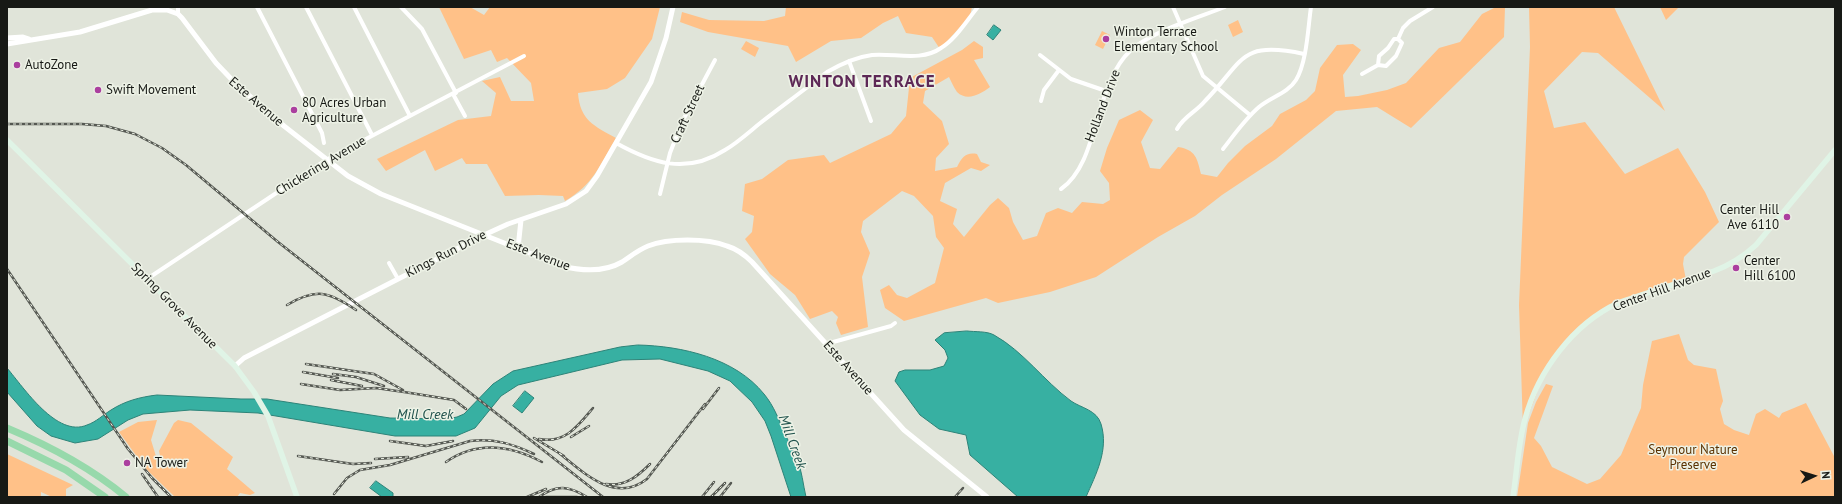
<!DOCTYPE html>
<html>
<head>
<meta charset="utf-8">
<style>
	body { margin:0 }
	#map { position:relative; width:1842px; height:504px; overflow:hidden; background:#e0e4d9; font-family:"PT Sans",sans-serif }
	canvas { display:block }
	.frame { position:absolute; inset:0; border:8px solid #171915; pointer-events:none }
	.north { position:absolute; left:1794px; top:456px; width:40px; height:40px; -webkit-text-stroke:3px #edf2e6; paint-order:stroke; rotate:86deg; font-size:11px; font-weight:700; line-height:16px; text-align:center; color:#171915 }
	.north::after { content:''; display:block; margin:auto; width:14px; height:18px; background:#171915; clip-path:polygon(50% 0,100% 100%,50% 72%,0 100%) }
</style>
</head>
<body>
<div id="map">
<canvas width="1842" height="504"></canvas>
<div class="frame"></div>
<div class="north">N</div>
</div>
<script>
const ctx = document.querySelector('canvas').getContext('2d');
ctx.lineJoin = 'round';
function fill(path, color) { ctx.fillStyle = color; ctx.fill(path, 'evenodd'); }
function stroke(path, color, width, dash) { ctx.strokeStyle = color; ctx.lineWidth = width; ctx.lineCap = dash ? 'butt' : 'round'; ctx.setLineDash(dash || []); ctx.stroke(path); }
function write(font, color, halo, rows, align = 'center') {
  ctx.font = font + ' "PT Sans",sans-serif'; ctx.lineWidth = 3; ctx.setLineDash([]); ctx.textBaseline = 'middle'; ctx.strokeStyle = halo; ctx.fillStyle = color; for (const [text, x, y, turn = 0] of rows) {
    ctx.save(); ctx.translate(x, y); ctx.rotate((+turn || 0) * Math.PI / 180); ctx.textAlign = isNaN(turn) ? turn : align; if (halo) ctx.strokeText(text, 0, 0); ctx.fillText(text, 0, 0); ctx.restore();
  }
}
const green = new Path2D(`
	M439 7H470L484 15 490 7H660L652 39 625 78 607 89 578 93C580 120 594 126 616 138 600 165 593 185 565 201L563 196 539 195 505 196 487 164H466L462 158 435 171 425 150 386 171 377 159 458 120 491 116 496 93 482 81 500 77 511 101H534L531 83 507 58 497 62 491 50 464 59Z
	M786 7H972L970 16 940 49 932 37 906 33 898 16 883 23 861 38 831 41 796 62 788 46 708 32 680 22 682 12 709 20 764 21 785 16Z
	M1496 7H1505L1504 37 1411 128 1377 107 1336 111 1276 159 1222 195 1195 216 1158 237 1096 277 1050 292 998 303 986 298 904 321 885 308 880 290 889 285 897 295 907 298 935 283 944 248 936 237 933 216 914 196 902 191 863 221 861 232 870 253 862 277 868 327 841 335 836 323 838 317 832 311 810 319 795 295 770 274 745 239 752 232 754 216 742 211 745 184 762 179 788 160 824 155 830 163 891 134 906 116 910 78 962 50 974 41 983 47V58L974 60 990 87C981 94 967 102 957 92 954 88 951 81 949 77L925 91 923 103 942 121 949 144 936 158 935 171 957 167C962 157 966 152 977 154L981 162 990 165 981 171 971 168 945 183 940 201 957 209 953 224 964 237 990 205 998 198 1009 208 1013 222 1023 240 1037 236 1046 213 1058 208 1072 213 1082 202 1103 204 1110 200 1109 183 1100 171 1107 148 1119 120 1140 110 1153 120 1141 142 1150 168 1160 169 1178 147C1196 150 1197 158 1201 174L1217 177 1228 163 1245 146 1272 126 1280 114 1306 100 1315 91 1320 68 1337 45 1353 44 1361 50 1343 75 1345 97 1358 96 1387 90 1406 83 1439 48 1460 42 1482 14Z
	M1529 7H1614L1665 111 1598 53 1582 52 1544 91 1554 128 1585 122 1625 174 1678 148 1705 192 1719 222 1684 257 1683 264 1686 280 1618 303 1578 331 1545 372 1523 429 1519 305 1530 47Z
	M1660 7H1679L1666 20Z
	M1238 20 1243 32 1233 37 1228 25Z
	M1102 31 1110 35 1103 49 1095 45Z
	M746 41 759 48 755 57 741 49Z
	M1679 334 1688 360 1694 365 1716 369 1723 401 1720 409 1724 424 1734 430 1749 435 1756 414 1765 409 1779 418 1782 413 1806 403 1835 458V497H1517L1528 423 1536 402 1546 384 1553 386 1534 438 1541 446 1552 467 1587 484 1600 479 1621 455 1641 408 1643 385 1652 341Z
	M157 420 151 440 159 466 163 469 159 451 174 423 178 420 191 423 233 457 227 469 255 493 250 495 240 493 237 497H175L146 469 119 432 138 422Z
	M7 454 73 485 66 489V497H52L41 492V497H7Z`);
const water = new Path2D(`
	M994 25 1001 30 993 40 987 35Z
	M967 331C975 332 987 331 994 335 1023 351 1044 381 1071 401 1081 408 1097 410 1101 424 1109 450 1096 474 1086 497H1018L970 455 966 435 939 429 920 415 895 381 899 372 905 370H930L944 366 948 358 945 350 935 340 944 333Z
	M638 345C682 346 735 358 764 394 774 406 779 420 785 434 789 443 794 450 797 459 802 471 803 484 806 497H791L771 436 765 421 752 402 730 381 708 371 660 359 622 360 518 385 501 396 475 428 456 436H395L258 413 190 410 143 414 128 420 98 439 75 443 51 436 37 426 7 392V368C24 388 57 438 87 425 96 422 103 415 111 410 125 401 140 397 157 395L241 399H267L390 418 447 419 457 417 464 414 493 384 513 371 620 347Z
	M525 391 534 398 522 413 513 406Z
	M376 481 393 493V497H382L370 488Z`);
const minor = new Path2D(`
	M257 7 322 133 324 143
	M306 7 372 135
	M354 7 410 116
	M401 7 422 29 456 93
	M1173 7 1203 76 1250 115
	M178 14V7
	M1398 39 1402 43 1396 56 1386 66 1378 65 1379 56 1388 48 1394 39H1398L1403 28 1410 21 1433 7
	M1040 55 1071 79 1106 91
	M849 61 871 121
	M1362 74 1378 65
	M453 94 465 116
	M1041 101 1044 90 1059 70
	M1177 129C1184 116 1196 112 1205 101 1244 61 1239 40 1304 54
	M616 143C652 163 686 175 725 150 737 143 748 133 759 124 781 107 804 90 827 72 841 64 856 57 872 55 895 53 921 62 941 48 956 39 967 20 978 7
	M1223 149C1234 135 1245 119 1259 107 1271 97 1288 93 1296 80 1307 62 1308 27 1311 7
	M1061 189C1100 162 1093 85 1131 50 1153 31 1197 18 1225 7
	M660 194 670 153 682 122 715 60
	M389 263 398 279
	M147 279 326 160 524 56
	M826 344 891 326 895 323`);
const tertiary = new Path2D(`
	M7 38 23 37 29 39
	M7 44 80 32 152 10H167L178 14 182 18 216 63 237 85 284 126 348 176 381 194 562 266C582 271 603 273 622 262 631 256 638 250 648 246 668 238 707 238 727 246 737 249 745 255 752 262L904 430 987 497
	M518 248 521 220
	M235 366 244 358 484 235 508 224 566 204 586 191 597 176 651 82 666 38 673 7`);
const secondary = new Path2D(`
	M7 140 235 366 254 392 268 416 297 497
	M1513 497C1517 471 1518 444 1525 419 1538 371 1573 324 1618 303 1628 299 1639 296 1650 292 1671 286 1692 278 1714 271 1730 265 1743 257 1756 245L1835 150`);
const motorway = new Path2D(`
	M7 428C50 446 90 467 126 497
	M7 441 66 470 105 497`);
const rail = new Path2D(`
	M7 124H82L106 126 135 134 162 148 186 165 278 242 603 497
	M7 269 128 449 152 478 171 497
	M287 305C316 288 328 291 356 310
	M306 364 374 374 403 390
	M303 372 338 378
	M333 374 356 377 384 386
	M331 380 362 386
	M301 384 340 390 376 388 404 392 454 400 466 409
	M703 409 719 388
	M571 437 589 426
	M534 438 564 456
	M539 439C565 444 578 426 593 408
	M390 441 426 446 453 441
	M559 453C584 473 615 504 647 479L705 404
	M298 456 353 464 371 463
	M375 459 408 457
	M446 462C476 441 510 445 542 462
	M142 474 158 497
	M606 484C625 487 638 476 650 464
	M334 494 347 478 360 470 390 465 470 441C494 438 513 444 534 454
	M527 497 546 489
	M539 497C557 484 569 486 587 497
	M546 497H577
	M702 497 714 482
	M711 497 725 483
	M720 497 731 483
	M955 497 963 488`);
const markers = [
	[1106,39,4,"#ab3f9f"],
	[17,65,4,"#ab3f9f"],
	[98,90,4,"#ab3f9f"],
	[294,110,4,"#ab3f9f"],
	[1787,217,4,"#ab3f9f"],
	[1736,268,4,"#ab3f9f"],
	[127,463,4,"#ab3f9f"]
];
const poiNames = [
	["Winton Terrace",1114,32],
	["Elementary School",1114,47],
	["AutoZone",25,65],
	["Swift Movement",106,90],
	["80 Acres Urban",302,103],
	["Agriculture",302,118],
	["Center Hill",1779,210,"right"],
	["Ave 6110",1779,225,"right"],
	["Center",1744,261],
	["Hill 6100",1744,276],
	["NA Tower",135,463]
];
const streetNames = [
	["Este Avenue",256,102,41],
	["Holland Drive",1103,106,-69],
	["Craft Street",688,114,-65],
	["Chickering Avenue",321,166,-31],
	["Kings Run Drive",446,254,-27],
	["Este Avenue",538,255,21],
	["Center Hill Avenue",1662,290,-20],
	["Spring Grove Avenue",174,306,45],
	["Este Avenue",848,368,48]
];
const parkNames = [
	["Seymour Nature",1693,450],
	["Preserve",1693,465]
];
const waterNames = [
	["Mill Creek",425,415],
	["Mill Creek",792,442,70]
];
const districtNames = [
	["WINTON TERRACE",862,82]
];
fill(green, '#ffc188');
fill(water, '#37b0a2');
stroke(water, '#2d8378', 1);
stroke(minor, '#fff', 4);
stroke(tertiary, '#fff', 5);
stroke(secondary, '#e0f4e6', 5.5);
stroke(motorway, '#97d9ab', 7);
stroke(rail, '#555852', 2.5);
stroke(rail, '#edf2e6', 1, [3]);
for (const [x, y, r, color] of markers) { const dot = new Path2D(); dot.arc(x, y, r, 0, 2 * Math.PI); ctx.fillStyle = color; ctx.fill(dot); stroke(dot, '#edf2e6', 1.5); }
write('13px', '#171915', '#edf2e6', poiNames, 'left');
write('13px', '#171915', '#edf2e6', streetNames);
write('13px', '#5b3201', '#edf2e6', parkNames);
write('italic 14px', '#20524c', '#edf2e6', waterNames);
ctx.letterSpacing = '1px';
write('bold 17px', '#5d2856', '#edf2e6', districtNames);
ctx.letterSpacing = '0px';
</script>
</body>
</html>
